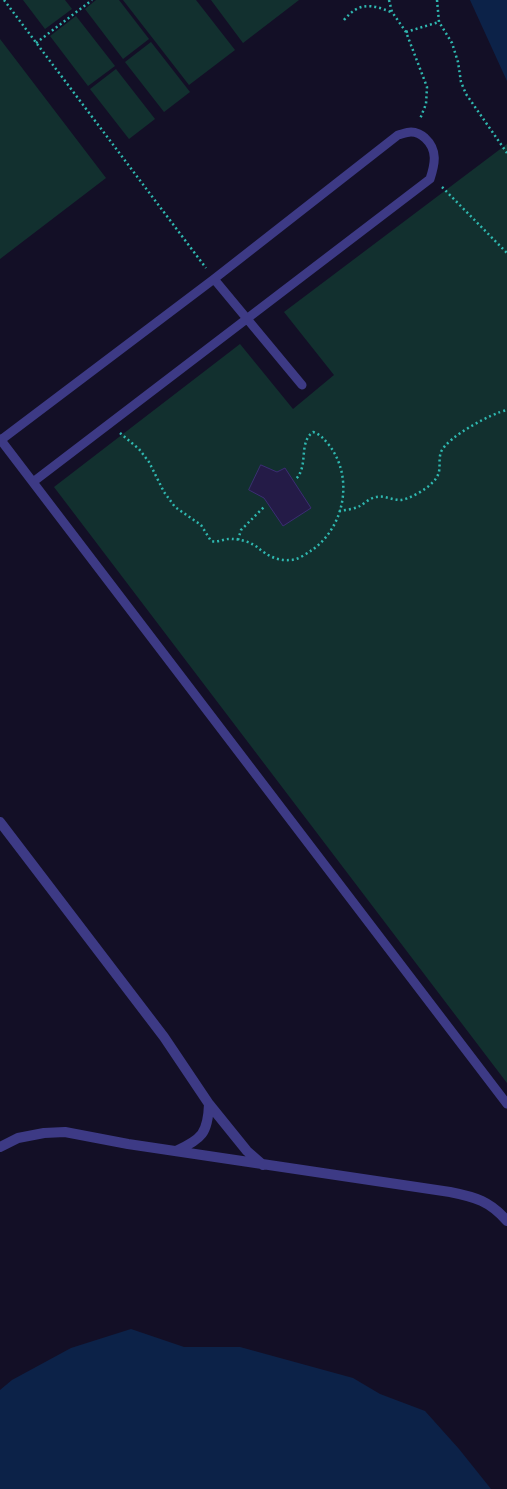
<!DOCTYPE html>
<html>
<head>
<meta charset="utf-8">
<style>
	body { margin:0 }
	canvas { display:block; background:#130f26 }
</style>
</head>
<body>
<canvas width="507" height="1489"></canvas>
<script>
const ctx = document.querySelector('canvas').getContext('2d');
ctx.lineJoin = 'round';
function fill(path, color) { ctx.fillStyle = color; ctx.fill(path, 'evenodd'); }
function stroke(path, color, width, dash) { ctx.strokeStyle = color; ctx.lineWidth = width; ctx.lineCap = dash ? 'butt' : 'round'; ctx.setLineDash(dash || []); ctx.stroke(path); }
const green = new Path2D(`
	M23 0H65L72 9 45 29Z
	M96 0H119L149 39 123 59 85 9Z
	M123 0H196L235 50 189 85Z
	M211 0H299L243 43Z
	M76 16 115 66 88 86 50 36Z
	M0 39 106 178 0 259Z
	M151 42 190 92 164 112 125 62Z
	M116 69 155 119 129 139 90 89Z
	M507 144V1083L54 487 240 344 293 409 334 375 284 312Z`);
const water = new Path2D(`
	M470 0H507V81Z
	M131 1329 184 1347H240L353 1378 380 1394 425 1411 459 1449 491 1489H0V1390L12 1380 71 1348Z`);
const building = new Path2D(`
	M261 465 277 472 285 468 311 508 283 526 264 498 249 490Z`);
const path = new Path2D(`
	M4 0 206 268
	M389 0 392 12 406 32 427 87 426 104 420 119
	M437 0 439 22 452 43 458 62 461 82 466 94 507 153
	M344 20C359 2 371 4 391 12
	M406 32 439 22
	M36 43 92 0
	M442 187 507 253
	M120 433 139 449 149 462 164 492 175 507 201 525 211 541C219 543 224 538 232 539 238 539 247 541 252 544 257 546 260 550 265 553 272 558 282 561 290 560 298 560 306 554 312 550 345 527 354 477 329 445 324 439 320 434 313 432 298 443 309 465 296 479
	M339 511C346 510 354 509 360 506 365 503 370 498 376 497 384 495 392 500 400 500 408 500 427 489 432 483 444 472 437 463 441 452 447 437 492 413 507 410
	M238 540 241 530 264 507`);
const lane = new Path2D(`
	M214 279 302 385
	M0 439 507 1104
	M1 440 214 279 398 135C402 134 407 132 411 132 416 132 422 135 425 138 438 150 435 164 430 179L33 482`);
const street = new Path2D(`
	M0 822 164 1037 209 1104
	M0 1147 18 1138 44 1133 65 1132 128 1144 450 1192C475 1197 490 1201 507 1221
	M176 1151C202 1139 208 1133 209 1104L247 1151 263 1165`);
fill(green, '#12302f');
fill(water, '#0c2248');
fill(building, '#241b47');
stroke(building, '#3b2d73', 1);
stroke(path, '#2fb8b0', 2.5, [2, 3]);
stroke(lane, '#3d3a85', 9);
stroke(street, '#3d3a85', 10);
</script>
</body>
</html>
